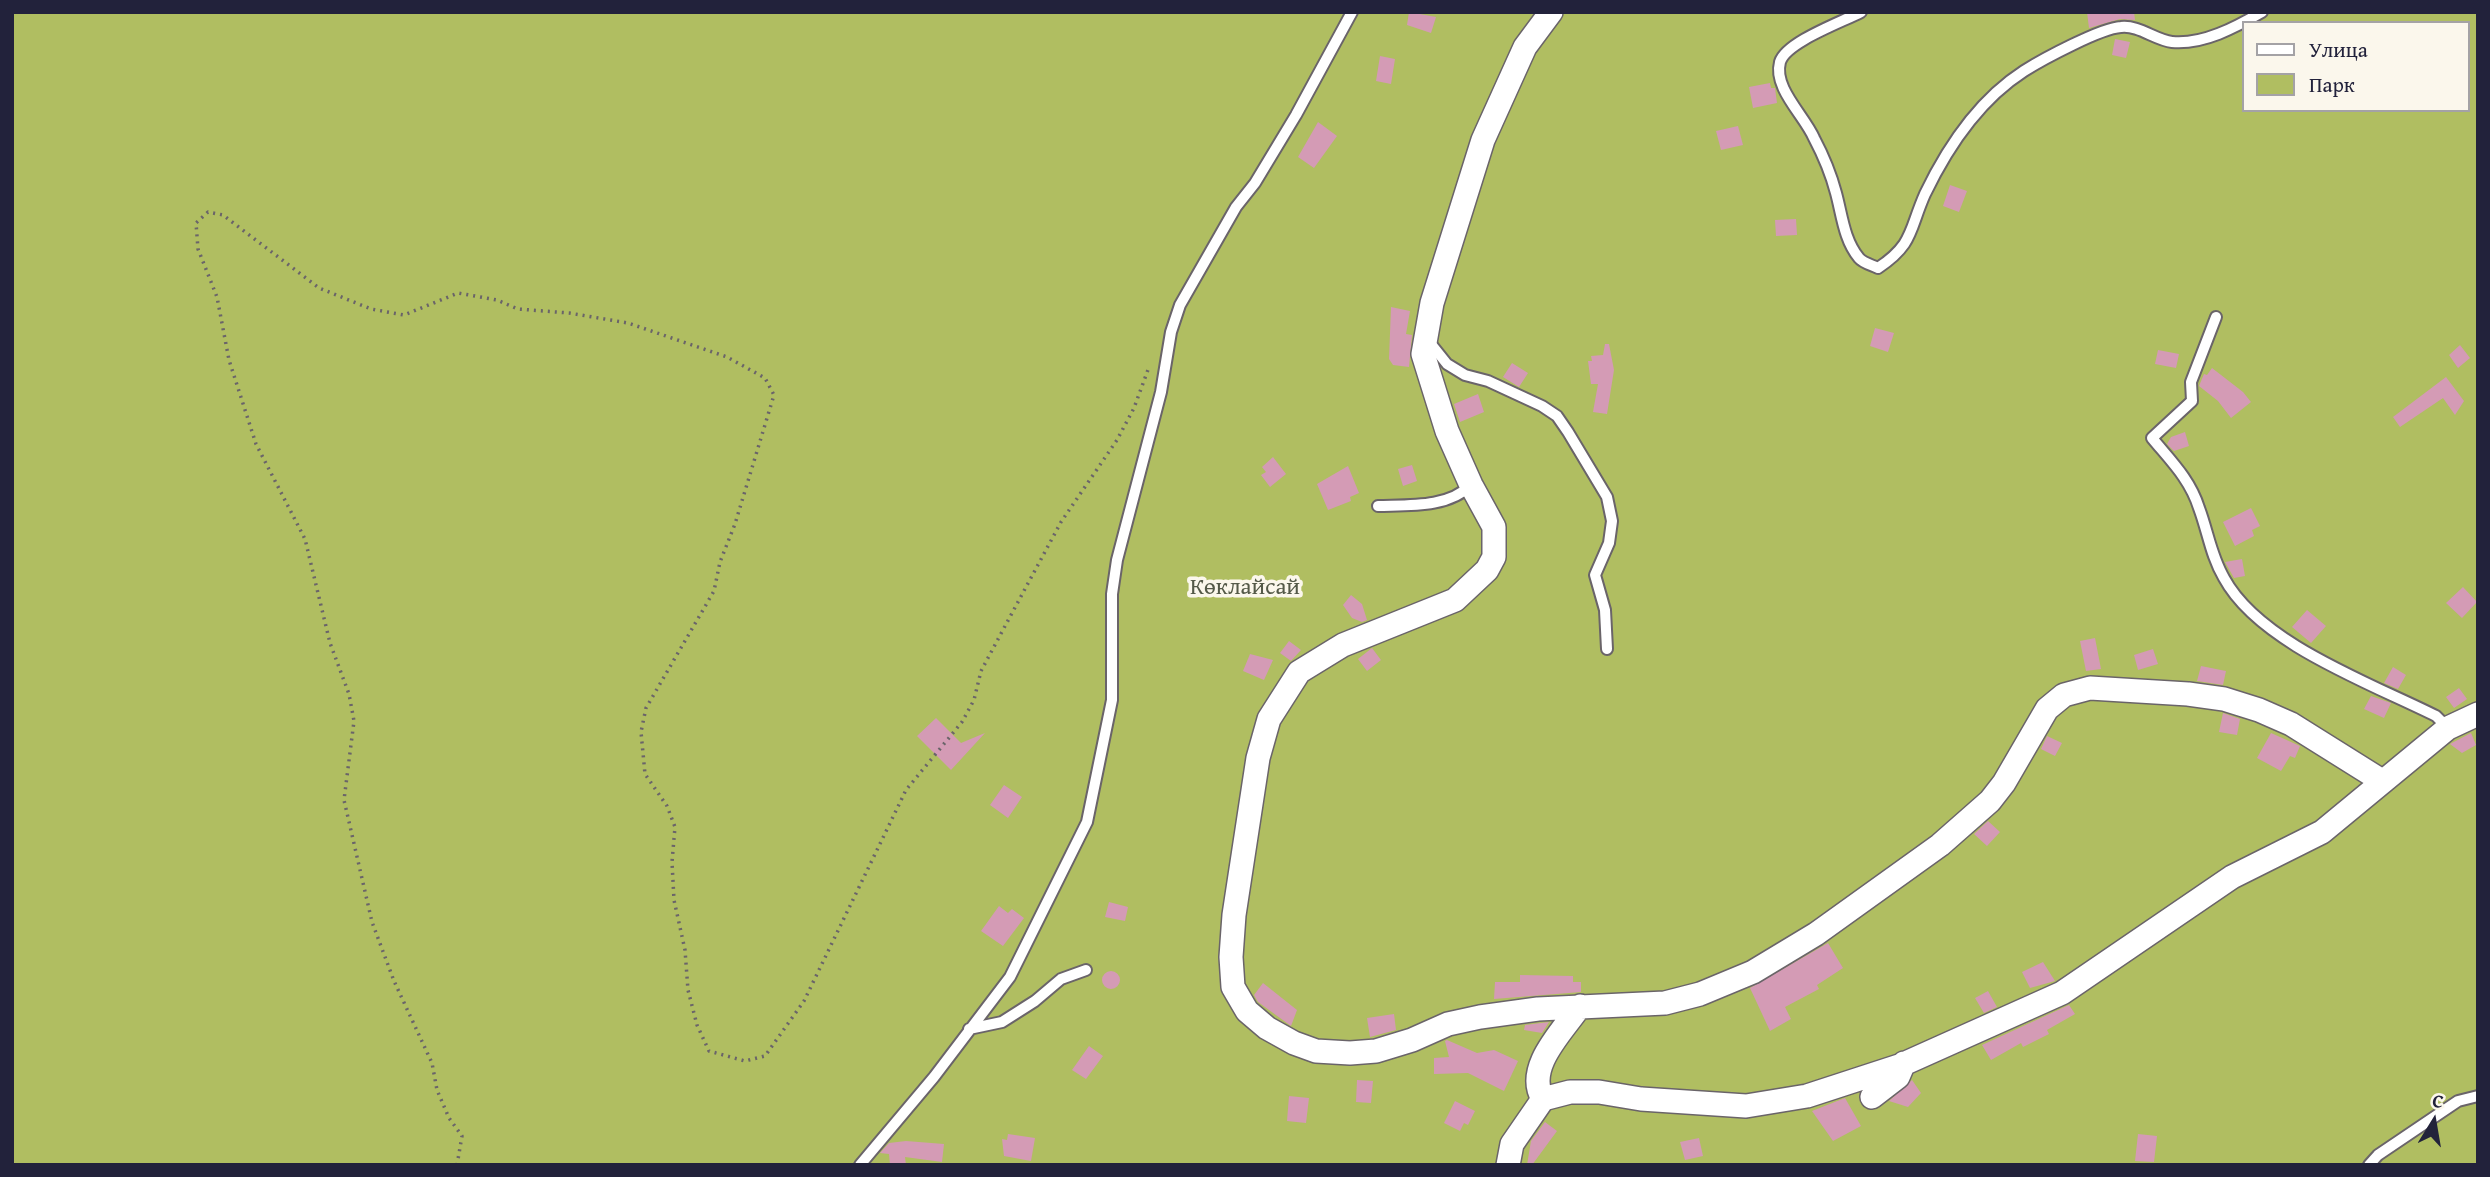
<!DOCTYPE html>
<html>
<head>
<meta charset="utf-8">
<style>
	body { margin:0 }
	#map { position:relative; width:2490px; height:1177px; overflow:hidden; background:#f0dfbe; font-family:"Gentium Book Plus",serif }
	canvas { display:block }
	.frame { position:absolute; inset:0; border:14px solid #22223b; pointer-events:none }
	.legend { position:absolute; left:2242px; top:21px; width:228px; height:91px; box-sizing:border-box; background:#fbf7ec; border:2px solid #a4a2a5; margin:0; padding:9px 12px; list-style:none; font-size:21px; color:#22223b }
	.legend li { display:flex; align-items:center; gap:14px; height:35px }
	.legend b { width:35px; border:2px solid #a4a2a5 }
	.north { position:absolute; left:2399px; top:1086px; width:70px; height:70px; -webkit-text-stroke:5px #fbf7ec; paint-order:stroke; rotate:11deg; font-size:19px; font-weight:700; line-height:28px; text-align:center; color:#22223b }
	.north::after { content:''; display:block; margin:auto; width:24px; height:32px; background:#22223b; clip-path:polygon(50% 0,100% 100%,50% 72%,0 100%) }
</style>
</head>
<body>
<div id="map">
<canvas width="2490" height="1177"></canvas>
<div class="frame"></div>
<ul class="legend">
<li><b style="height:9px;background:#fff"></b>Улица</li>
<li><b style="height:19px;background:#b0be61"></b>Парк</li>
</ul>
<div class="north">С</div>
</div>
<script>
const ctx = document.querySelector('canvas').getContext('2d');
ctx.lineJoin = 'round';
function fill(path, color) { ctx.fillStyle = color; ctx.fill(path, 'evenodd'); }
function stroke(path, color, width, dash) { ctx.strokeStyle = color; ctx.lineWidth = width; ctx.lineCap = dash ? 'butt' : 'round'; ctx.setLineDash(dash || []); ctx.stroke(path); }
function write(font, color, halo, rows, align = 'center') {
  ctx.font = font + ' "Gentium Book Plus",serif'; ctx.lineWidth = 7; ctx.setLineDash([]); ctx.textBaseline = 'middle'; ctx.strokeStyle = halo; ctx.fillStyle = color; for (const [text, x, y, turn = 0] of rows) {
    ctx.save(); ctx.translate(x, y); ctx.rotate((+turn || 0) * Math.PI / 180); ctx.textAlign = isNaN(turn) ? turn : align; if (halo) ctx.strokeText(text, 0, 0); ctx.fillText(text, 0, 0); ctx.restore();
  }
}
const green = new Path2D(`
	M12 12H2478V1165H12ZM2243 23H2467V110H2243Z`);
const building = new Path2D(`
	M1409 12 1436 17 1431 33 1407 25Z
	M2087 12H2134L2135 20 2120 19 2089 28Z
	M2115 39 2130 42 2126 58 2112 55Z
	M1380 56 1395 59 1391 84 1376 81Z
	M1770 83 1771 88H1775L1777 103 1753 108 1749 87Z
	M1318 122 1337 136 1314 168 1298 157Z
	M1738 126 1743 145 1721 150 1716 131Z
	M1950 185 1967 191 1959 212 1943 206Z
	M1796 219 1797 235 1776 236 1775 220Z
	M1391 307 1410 311 1406 334 1412 335 1409 367 1393 365 1389 359Z
	M1875 328 1894 333 1888 352 1870 346Z
	M1605 344H1609L1614 370 1607 414 1593 412 1598 384H1591L1588 361H1592L1591 356 1603 355Z
	M2460 345 2470 358 2458 368 2449 355Z
	M2158 350 2179 354 2176 368 2155 364Z
	M1512 363 1528 373 1519 387 1503 377Z
	M2212 368 2243 392 2251 402 2231 418 2218 401 2199 386 2204 374 2207 375Z
	M2446 377 2464 401 2455 415 2443 398 2400 427 2393 417Z
	M1478 394 1484 412 1460 422 1454 404Z
	M2185 432 2189 446 2174 451 2167 444 2171 437Z
	M1273 457 1286 474 1270 487 1261 475 1266 472 1262 467Z
	M1412 465 1417 481 1403 486 1398 469Z
	M1348 466 1359 493 1350 497 1351 501 1328 510 1317 484Z
	M2251 508 2260 526 2252 530 2254 536 2235 546 2223 522Z
	M2242 559 2245 576 2234 578 2225 562Z
	M2463 587 2477 602 2462 618 2446 603Z
	M1351 595 1362 604 1367 620 1362 622 1352 618 1343 605Z
	M2307 610 2326 626 2311 643 2292 627Z
	M2095 638 2101 669 2086 671 2080 641Z
	M1289 641 1301 650 1291 661 1280 653Z
	M1372 648 1381 660 1367 671 1358 659Z
	M2153 649 2158 664 2138 670 2134 655Z
	M1250 654 1273 660 1264 680 1243 671Z
	M2201 666 2226 671 2223 685 2197 681Z
	M2393 667 2406 675 2398 689 2384 683Z
	M2459 688 2467 699 2454 708 2446 697Z
	M2371 696 2391 703 2384 718 2364 709Z
	M2223 713 2240 719 2237 735 2219 732Z
	M936 718 961 743 985 733 951 770 917 736Z
	M2271 733 2300 746 2295 758 2290 756 2281 771 2257 758Z
	M2471 733 2476 745 2462 753 2450 744Z
	M2047 736 2062 743 2055 756 2041 749Z
	M1004 785 1022 797 1008 818 990 805Z
	M1988 821 2000 832 1987 846 1974 834Z
	M1109 902 1128 907 1125 921 1105 917Z
	M999 906 1008 913 1012 909 1024 918 1003 946 981 931Z
	M1828 943 1843 968 1817 985 1819 989 1785 1007 1791 1019 1770 1031 1750 988Z
	M2043 962 2055 981 2030 988 2022 972Z
	M1102 980a9 9 0 1 1 18 0a9 9 0 1 1-18 0Z
	M1520 975 1573 976V982H1581V992L1494 999 1495 982H1520Z
	M1263 983 1297 1010 1291 1026 1258 1002 1254 995Z
	M1988 991 1997 1007 1984 1013 1975 998Z
	M2069 1005 2075 1014 2047 1030 2049 1034 2023 1047 2021 1043 1991 1060 1982 1045Z
	M1394 1014 1396 1030 1370 1037 1367 1018Z
	M1549 1022 1542 1033 1524 1030 1525 1025Z
	M1447 1040 1477 1053 1494 1050 1518 1061 1504 1091 1468 1073 1434 1074V1058L1449 1057 1445 1041Z
	M1089 1046 1103 1056 1086 1079 1072 1070Z
	M1357 1080 1373 1081 1371 1103 1356 1102Z
	M1912 1080 1921 1093 1908 1107 1889 1101Z
	M1289 1096 1309 1098 1306 1123 1287 1121Z
	M1845 1098 1861 1126 1833 1141 1812 1111Z
	M1455 1101 1475 1111 1468 1125 1464 1123 1460 1131 1444 1123Z
	M1545 1122 1557 1131 1532 1165H1527L1531 1141Z
	M1008 1134 1035 1138 1031 1161 1004 1156 1002 1139 1007 1140Z
	M2138 1134 2157 1136 2154 1162 2135 1161Z
	M1699 1138 1703 1156 1685 1160 1680 1142Z
	M906 1141 944 1144 942 1162 905 1157 906 1165H890L889 1154 880 1153 889 1143Z`);
const path = new Path2D(`
	M457 1165 462 1136 449 1118 437 1090 432 1063 394 981 372 922 344 800 354 721 349 694 330 643 305 539 256 444 229 360 217 297 198 249 196 223 208 212 223 215 319 288 371 309 404 315 458 293 497 300 518 309 569 313 628 323 727 357 765 378 774 395 735 524 720 562 714 591 646 708 641 732 645 774 667 806 675 827 672 862 674 900 685 950 688 990 697 1025 709 1051 745 1061 765 1056 804 1001 906 790 962 722 974 700 981 671 1004 628 1061 522 1117 440 1134 408 1149 367`);
const service = new Path2D(`
	M1861 12C1842 22 1786 42 1780 62 1773 88 1804 115 1814 138 1823 155 1831 174 1836 193 1842 215 1844 240 1859 258 1863 263 1872 265 1878 268 1914 244 1909 230 1925 194 1948 146 1979 100 2024 71 2043 59 2101 28 2121 27 2139 25 2155 40 2172 42 2203 45 2236 27 2262 12
	M2216 317 2191 382 2192 401 2152 438C2170 460 2190 479 2199 508 2208 532 2211 556 2224 578 2259 643 2370 683 2436 716L2448 728
	M1427 339 1447 364 1465 375 1488 381 1542 406 1557 416 1568 432 1607 497 1612 521 1609 543 1595 575 1605 610 1607 649
	M1378 506C1409 505 1448 508 1471 485
	M969 1029 1002 1022 1035 1001 1061 979 1086 970
	M860 1165 934 1077 1010 977 1087 822 1112 700V594L1117 560 1161 392 1171 332 1180 305 1236 207 1255 183 1296 115 1352 12
	M2369 1165 2378 1155 2458 1101 2478 1096`);
const minor = new Path2D(`
	M1551 12 1525 47 1483 140 1432 303 1423 354 1447 431 1471 485 1494 527V557L1487 570 1455 600 1343 645 1299 672 1269 719 1258 758 1234 915 1231 957 1233 987 1247 1011 1267 1028 1294 1043 1316 1051 1350 1053 1376 1051 1412 1040 1448 1024 1480 1017 1538 1009 1665 1003 1700 994 1753 972 1816 934 1940 845 1990 801 2004 783 2047 709 2064 695 2090 688 2188 694 2224 699 2259 710 2291 724 2382 781
	M1872 1097 1898 1077 1904 1063
	M1543 1099C1524 1068 1563 1031 1580 1006
	M1508 1165 1512 1144 1543 1099 1570 1092H1599L1641 1099 1746 1106 1807 1096 1899 1066 2062 993 2232 877 2322 832 2448 728 2478 714`);
const parkNames = [
	["Көклайсай",1245,588]
];
fill(green, '#b0be61');
fill(building, '#d49bb5');
stroke(service, '#6a6469', 14);
stroke(minor, '#6a6469', 26);
stroke(path, '#6a6469', 3.5, [2, 5]);
stroke(service, '#fff', 10);
stroke(minor, '#fff', 23);
write('23px', '#545948', '#fbf7ec', parkNames);
</script>
</body>
</html>
